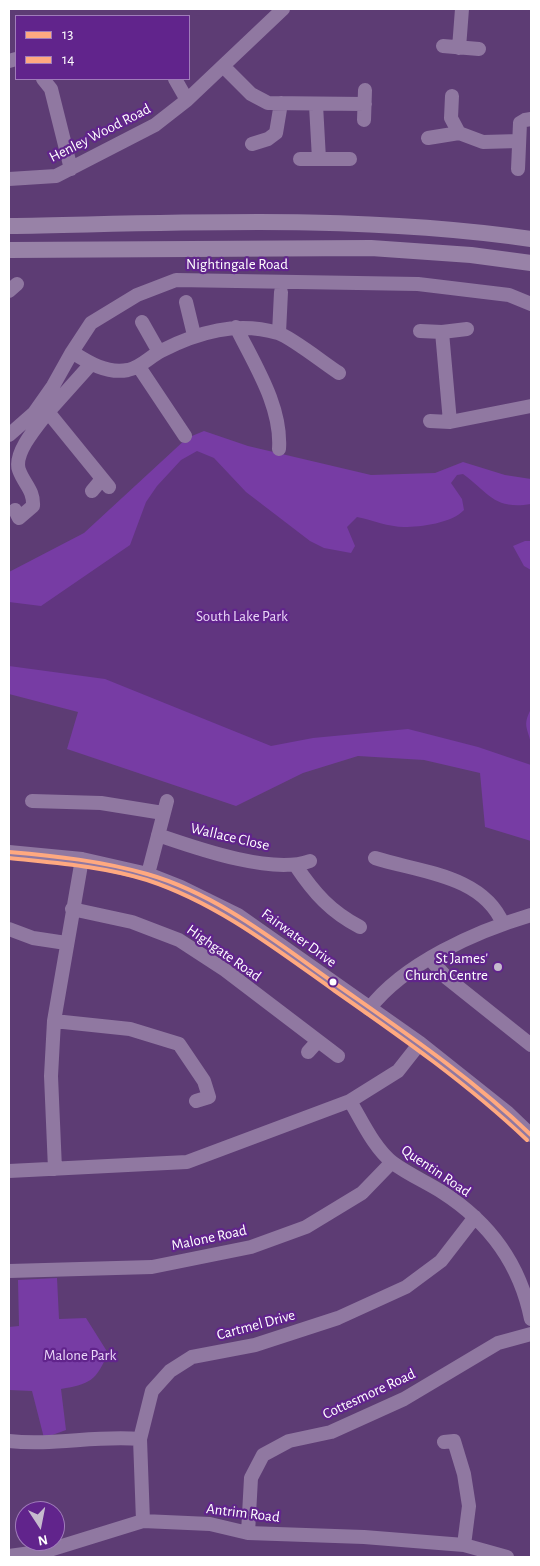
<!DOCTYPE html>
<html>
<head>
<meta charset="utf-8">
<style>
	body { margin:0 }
	#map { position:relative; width:540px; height:1566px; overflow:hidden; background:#5d3c74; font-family:"Alegreya Sans",sans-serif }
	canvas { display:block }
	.frame { position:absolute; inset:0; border:10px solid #fff; pointer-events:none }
	.legend { position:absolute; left:15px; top:15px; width:175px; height:65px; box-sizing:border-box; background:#61248c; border:1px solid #a07cba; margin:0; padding:6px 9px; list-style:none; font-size:15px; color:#fff }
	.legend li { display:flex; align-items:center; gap:10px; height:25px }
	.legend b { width:25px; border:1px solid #a07cba }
	.north { position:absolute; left:15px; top:1501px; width:50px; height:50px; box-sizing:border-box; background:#61248c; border:1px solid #a07cba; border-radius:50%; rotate:169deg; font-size:14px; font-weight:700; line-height:20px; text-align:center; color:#fff }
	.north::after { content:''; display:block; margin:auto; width:18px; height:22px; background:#c6bbce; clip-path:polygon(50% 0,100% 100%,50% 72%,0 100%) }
</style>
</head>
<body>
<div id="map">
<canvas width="540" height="1566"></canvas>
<div class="frame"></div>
<ul class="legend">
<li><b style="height:6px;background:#ffa980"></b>13</li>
<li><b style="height:6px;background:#ffa980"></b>14</li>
</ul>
<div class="north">N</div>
</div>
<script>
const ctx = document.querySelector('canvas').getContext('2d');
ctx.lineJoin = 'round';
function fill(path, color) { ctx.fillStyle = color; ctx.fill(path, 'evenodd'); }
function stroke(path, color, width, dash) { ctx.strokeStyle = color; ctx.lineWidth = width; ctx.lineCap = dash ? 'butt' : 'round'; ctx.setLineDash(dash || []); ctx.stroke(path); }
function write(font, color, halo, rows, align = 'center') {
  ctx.font = font + ' "Alegreya Sans",sans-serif'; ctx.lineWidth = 4.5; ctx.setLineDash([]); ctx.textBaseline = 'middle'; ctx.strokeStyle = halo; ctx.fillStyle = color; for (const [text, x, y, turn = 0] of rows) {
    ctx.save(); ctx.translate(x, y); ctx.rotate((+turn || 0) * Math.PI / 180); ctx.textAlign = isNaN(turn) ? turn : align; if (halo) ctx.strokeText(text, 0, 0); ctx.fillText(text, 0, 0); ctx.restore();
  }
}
const green = new Path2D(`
	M204 431 248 446 371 475 435 473 463 462 505 475 531 479V841L485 827 480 773 424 760 358 756 303 773 236 806 67 749 78 712 9 694V572L84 533 187 438Z
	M57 1278 59 1319 86 1318 108 1353C96 1381 90 1384 61 1389L66 1430 44 1438 32 1391 9 1390V1327L19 1326 18 1280Z`);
const water = new Path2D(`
	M197 451 214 458 246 492 310 541 324 548 351 553 355 546 347 527 357 517C372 520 389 527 404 527 421 527 452 523 464 510L462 499 451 483 457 475 463 474C489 493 494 510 531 504V541H525L513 546 524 566 531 570V709C522 726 528 728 531 744 533 750 531 758 531 765L478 747 408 729 313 738 271 746 105 679 9 666V602L41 606 130 545 146 502 157 486 181 460Z`);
const minor = new Path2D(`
	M443 46 479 49
	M459 48 462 9
	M9 61 16 59
	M223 66 251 94 268 103 365 104
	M43 79 51 89 71 169
	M175 79 187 100
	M452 96 451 118 459 133 483 142 519 141
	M364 120 365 90
	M428 138 459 133
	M252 144 268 139 276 133 281 103
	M300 159H319L316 105
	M319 159H350
	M518 169 520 123 525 120 531 119
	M9 179 56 176 155 125 187 100 283 9
	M9 291 17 284
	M186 302 194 335
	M142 322 159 352
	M236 327C254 364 282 406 279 449
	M420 331 442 332
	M279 333 281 292
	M72 352C89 363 107 374 128 370 142 367 149 357 161 351 198 332 237 321 278 333 291 337 325 364 339 373
	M91 364 48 412 109 487
	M139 367 185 436
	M430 421 450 422 531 406
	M450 422 442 332 467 329
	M9 435 34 413 53 386 72 352 91 323 137 295 176 280 418 284 509 295 531 304
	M92 491 102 479
	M15 510 19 518 33 506C34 490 24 484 19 470 13 453 38 425 48 412
	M32 801 101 803 163 813
	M158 835C196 848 272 875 310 861
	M9 852 82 859 148 874 181 887 238 915 420 1043 508 1113 531 1135
	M375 858C419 872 483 875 503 924
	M296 866C314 893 331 912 360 927
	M148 874 167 801
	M72 909 132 922 179 940 225 970 338 1056
	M9 929 33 938 66 943
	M430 959 447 978 531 1045
	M369 1009C404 963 477 931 531 915
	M54 1021 130 1029 179 1044 204 1081 209 1097 196 1101
	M308 1052 317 1042
	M350 1101C362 1121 374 1148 393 1163 408 1174 426 1182 442 1192 489 1222 520 1264 531 1319
	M55 1169 51 1076 54 1021 82 859
	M9 1171 187 1162 350 1101 398 1071 420 1043
	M9 1271 152 1267 251 1247 306 1227 362 1193 392 1162
	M9 1441C53 1446 96 1435 140 1439
	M444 1442 454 1441 464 1474 469 1506 464 1545
	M143 1521 140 1439 152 1391 170 1371 192 1357 255 1345 338 1318 406 1287 441 1261 475 1217
	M248 1533 251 1478 263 1455 289 1441 331 1432 404 1399 498 1343 531 1334
	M9 1556 46 1551 143 1521 210 1524 248 1533 364 1537 464 1545 507 1557`);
const major = new Path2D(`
	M9 226C183 223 358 214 531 239
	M9 250 371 248 471 255 531 263`);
const bus1 = new Path2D(`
	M9 852C56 856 102 861 147 874 217 894 275 941 333 982 401 1030 471 1077 531 1135`);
const bus2 = new Path2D(`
	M9 858C55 863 102 866 147 880 217 903 276 949 335 991 401 1037 468 1084 527 1140`);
const markers = [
	[498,967,5,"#c6bbce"],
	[333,982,4.5,"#fff"]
];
const streetNames = [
	["Henley Wood Road",100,133,-27],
	["Nightingale Road",237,264],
	["Wallace Close",230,837,13],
	["Fairwater Drive",299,938,36],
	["Highgate Road",224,953,35],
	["Quentin Road",436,1171,34],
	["Malone Road",209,1238,-12],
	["Cartmel Drive",256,1325,-15],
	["Cottesmore Road",369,1394,-25],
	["Antrim Road",243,1513,7]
];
const parkNames = [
	["South Lake Park",242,616],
	["Malone Park",80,1355]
];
const poiNames = [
	["St James'",488,958],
	["Church Centre",488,975]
];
fill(green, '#773ca4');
fill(water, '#613580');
stroke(minor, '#9078a1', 14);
stroke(major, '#9882a7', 16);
stroke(bus1, '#ffa980', 4);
stroke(bus2, '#ffa980', 4);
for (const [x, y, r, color] of markers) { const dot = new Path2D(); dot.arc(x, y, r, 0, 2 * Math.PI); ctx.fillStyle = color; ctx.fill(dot); stroke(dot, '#61248c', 2); }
write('15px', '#fff', '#61248c', streetNames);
write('15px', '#ead7f8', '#61248c', parkNames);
write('15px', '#fff', '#61248c', poiNames, 'right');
</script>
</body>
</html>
